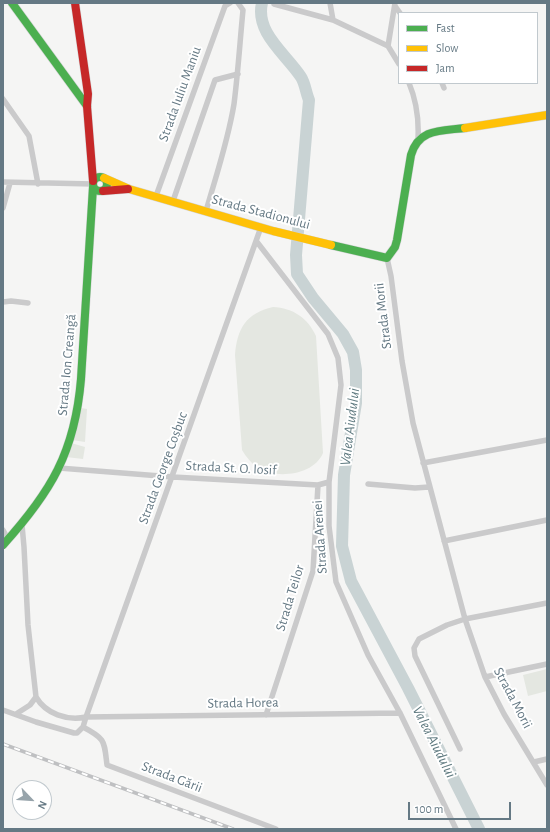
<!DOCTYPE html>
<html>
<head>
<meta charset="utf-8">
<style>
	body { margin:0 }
	#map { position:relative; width:550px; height:832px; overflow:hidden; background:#f5f5f4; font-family:"Alegreya Sans",sans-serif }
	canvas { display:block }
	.frame { position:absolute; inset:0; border:4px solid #657984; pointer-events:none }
	.legend { position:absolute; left:398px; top:12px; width:140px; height:72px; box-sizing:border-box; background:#fff; border:1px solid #c1c9ce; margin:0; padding:5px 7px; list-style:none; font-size:12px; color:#657984 }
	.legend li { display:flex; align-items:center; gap:8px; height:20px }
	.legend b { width:20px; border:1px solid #c1c9ce }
	.north { position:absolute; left:12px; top:780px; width:40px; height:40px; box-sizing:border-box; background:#fff; border:1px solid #c1c9ce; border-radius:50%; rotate:115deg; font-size:11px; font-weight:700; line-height:16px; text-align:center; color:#657984 }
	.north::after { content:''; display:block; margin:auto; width:14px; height:18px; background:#97a4ab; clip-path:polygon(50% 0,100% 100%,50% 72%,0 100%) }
	.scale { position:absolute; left:408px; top:802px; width:103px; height:18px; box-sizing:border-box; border:2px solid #657984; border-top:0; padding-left:5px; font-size:12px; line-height:14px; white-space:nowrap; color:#657984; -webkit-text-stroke:3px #fff; paint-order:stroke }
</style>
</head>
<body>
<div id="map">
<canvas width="550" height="832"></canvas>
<div class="frame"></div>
<ul class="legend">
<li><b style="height:5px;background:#4caf50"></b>Fast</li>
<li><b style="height:5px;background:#ffc107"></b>Slow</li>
<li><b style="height:5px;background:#c62828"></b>Jam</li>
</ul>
<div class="north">N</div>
<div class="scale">100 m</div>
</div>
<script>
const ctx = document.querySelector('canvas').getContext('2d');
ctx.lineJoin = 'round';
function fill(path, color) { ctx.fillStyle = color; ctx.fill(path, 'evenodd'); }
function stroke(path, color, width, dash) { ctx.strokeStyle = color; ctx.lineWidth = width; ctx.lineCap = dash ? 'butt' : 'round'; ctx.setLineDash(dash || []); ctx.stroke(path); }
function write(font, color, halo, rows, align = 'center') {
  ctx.font = font + ' "Alegreya Sans",sans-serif'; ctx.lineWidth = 4; ctx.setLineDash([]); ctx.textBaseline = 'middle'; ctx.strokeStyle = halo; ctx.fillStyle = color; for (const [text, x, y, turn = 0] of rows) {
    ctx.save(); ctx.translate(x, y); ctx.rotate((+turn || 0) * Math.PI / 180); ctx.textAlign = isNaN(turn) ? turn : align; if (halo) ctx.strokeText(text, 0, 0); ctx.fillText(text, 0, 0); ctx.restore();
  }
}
const green = new Path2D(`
	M273 307C293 308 308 318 316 336L323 453C314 475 278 479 259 469 252 464 246 457 242 450L235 355C237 329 246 313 273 307Z
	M81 408 87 409 85 442 72 440Z
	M71 443 85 447 83 459 66 457Z
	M547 669V691L528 696 523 675Z`);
const river = new Path2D(`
	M262 3C255 33 286 54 301 77 305 83 306 93 309 100L296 255 297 274 313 298 343 334 353 352 356 370V403L344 475 342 546 351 581 408 688 479 829`);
const street = new Path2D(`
	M330 3 333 20
	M395 3 388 46 399 64
	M274 4 333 20 388 46
	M395 6 400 13
	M409 83C417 102 419 119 418 139
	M442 83 444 88
	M3 99 29 136 38 184
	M3 182 93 184
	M156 196 225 6 230 3
	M173 201 215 80 238 74
	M3 208 10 183
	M206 211C216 176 228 141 234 104 238 73 240 41 243 10L238 3
	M261 227 86 717 400 713
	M257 242 328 334 338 358 341 385 329 482V526L336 582 368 655 400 713 456 829
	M387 258 391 276 402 361 413 423 465 619 485 677 504 714 547 785
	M3 302 11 301 28 303
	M423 463 547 440
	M59 468 173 477 318 485 329 482
	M368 484 415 488 429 487
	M22 525 24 547 28 625 36 697C46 714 67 721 86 717L83 727C106 739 104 741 107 765L276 829
	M3 530 8 539 7 540
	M444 541 547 520
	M485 677 547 664
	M3 710 36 722 74 733H77L83 727
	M16 714 30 705 36 697
	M266 715 313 571 318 485
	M460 749 415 656 414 648 419 639 447 625 465 619 547 603
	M534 762 547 759`);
const fast = new Path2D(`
	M12 3 87 106
	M93 184a7 7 0 1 1 14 0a7 7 0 1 1-14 0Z
	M331 245 387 258 395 247 397 240 411 155C419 128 442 131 465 128
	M3 545C51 492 75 452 81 379L93 187`);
const slow = new Path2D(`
	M465 128 547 115
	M104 178 129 189 273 231 331 245`);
const jam = new Path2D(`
	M75 3 88 94 87 106 93 181
	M103 191 128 189`);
const rail = new Path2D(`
	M3 744 233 829`);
const streetNames = [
	["Strada Iuliu Maniu",180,94,-70],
	["Strada Stadionului",261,212,15],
	["Strada Morii",383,316,-97],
	["Strada Ion Creangă",67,365,-85],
	["Strada George Coșbuc",163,468,-70],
	["Strada St. O. Iosif",231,468,3],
	["Strada Arenei",320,537,-94],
	["Strada Teilor",290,598,-73],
	["Strada Morii",513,698,62],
	["Strada Horea",243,703,-1],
	["Strada Gării",172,777,21]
];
const waterNames = [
	["Valea Aiudului",350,427,-83],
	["Valea Aiudului",434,742,63]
];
fill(green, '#e4e7e1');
stroke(river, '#c9d3d4', 12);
stroke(fast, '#d2d3d4', 9);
stroke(slow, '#d2d3d4', 9);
stroke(jam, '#d2d3d4', 9);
stroke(street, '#cacacb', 5.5);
stroke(fast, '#4caf50', 8);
stroke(slow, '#ffc107', 8);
stroke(jam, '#c62828', 8);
stroke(rail, '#bfc0c2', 3.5);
stroke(rail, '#fff', 2, [6]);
write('14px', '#657984', '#fff', streetNames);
write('italic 15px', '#607b81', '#fff', waterNames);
</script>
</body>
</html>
